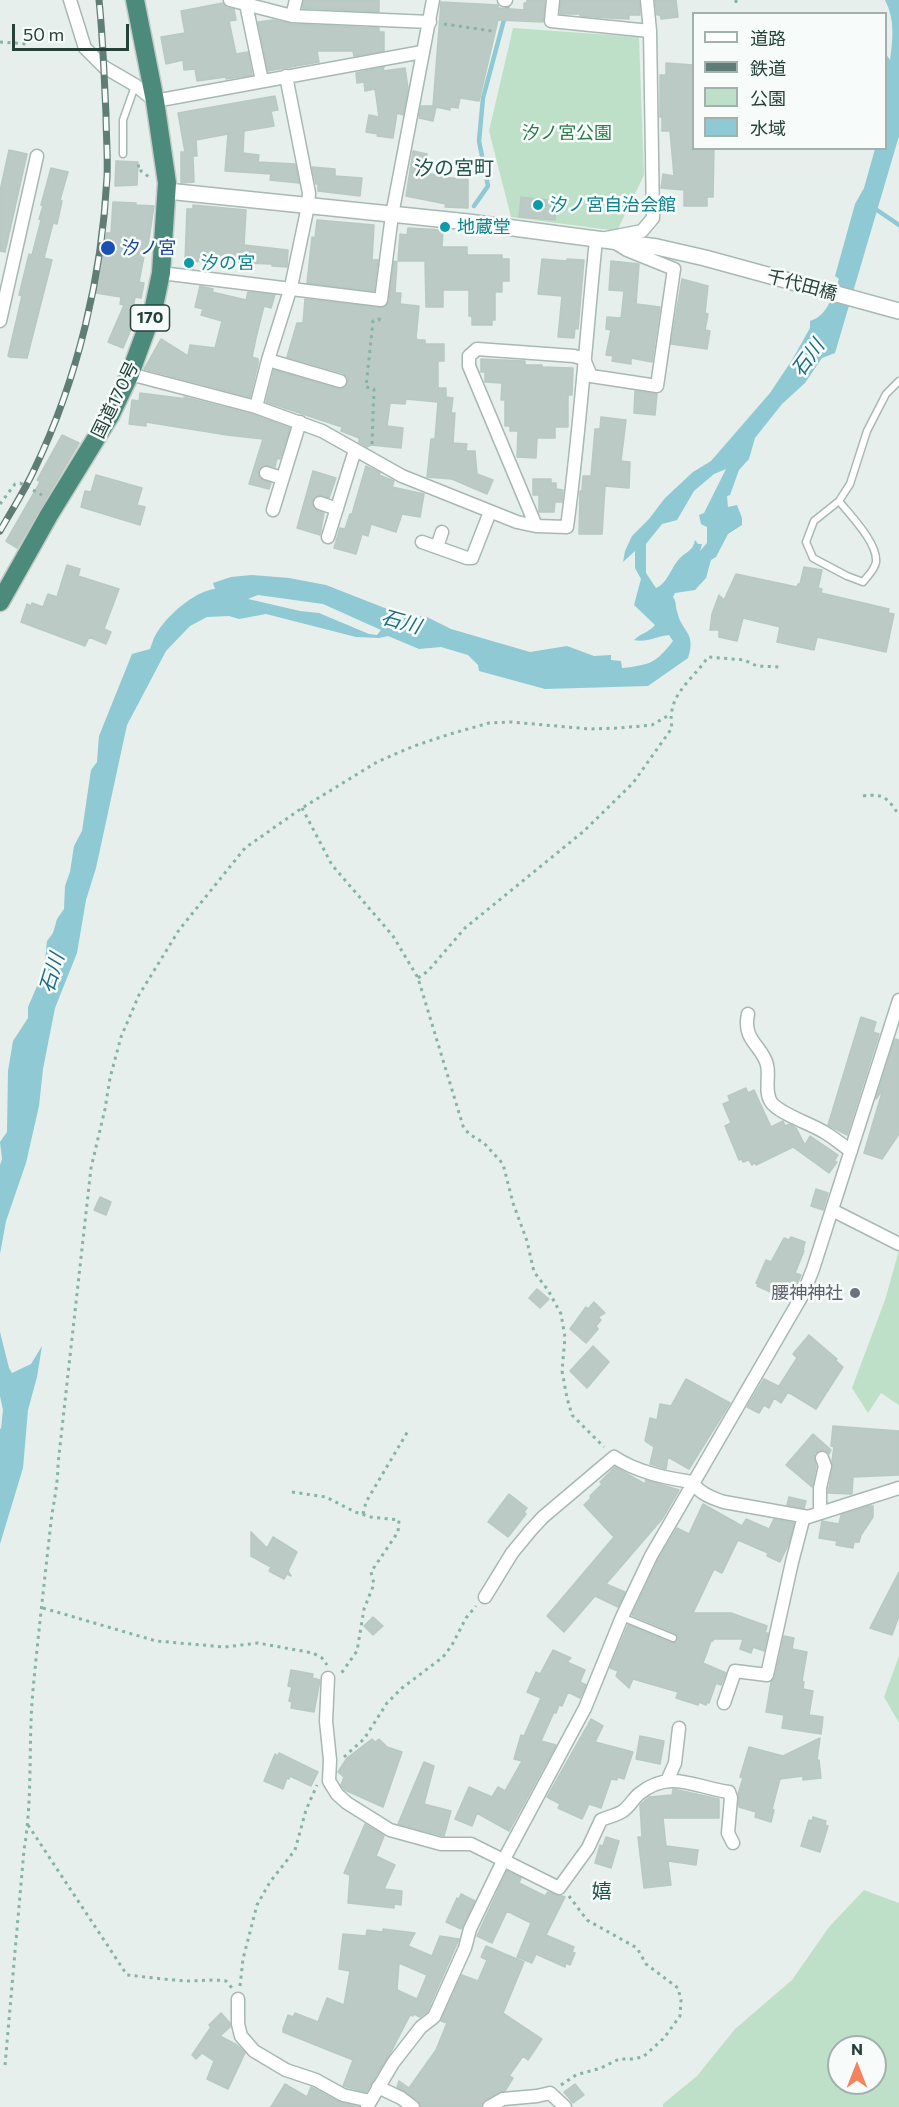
<!DOCTYPE html>
<html>
<head>
<meta charset="utf-8">
<style>
	body { margin:0 }
	#map { position:relative; width:899px; height:2107px; overflow:hidden; background:#e6efeb; font-family:Commissioner,"Noto Sans JP",sans-serif }
	canvas { display:block }
	.legend { position:absolute; left:692px; top:12px; width:195px; height:138px; box-sizing:border-box; background:#f7fbf9; border:2px solid #a3b1ad; margin:0; padding:8px 10px; list-style:none; font-size:18px; color:#24423a }
	.legend li { display:flex; align-items:center; gap:12px; height:30px }
	.legend b { width:30px; border:2px solid #a3b1ad }
	.north { position:absolute; left:827px; top:2035px; width:60px; height:60px; box-sizing:border-box; background:#f7fbf9; border:2px solid #a3b1ad; border-radius:50%; rotate:0deg; font-size:16px; font-weight:700; line-height:24px; text-align:center; color:#24423a }
	.north::after { content:''; display:block; margin:auto; width:21px; height:27px; background:#f4845f; clip-path:polygon(50% 0,100% 100%,50% 72%,0 100%) }
	.scale { position:absolute; left:12px; top:24px; width:117px; height:27px; box-sizing:border-box; border:3px solid #24423a; border-top:0; padding-left:8px; font-size:18px; line-height:21px; white-space:nowrap; color:#24423a; -webkit-text-stroke:4px #f7fbf9; paint-order:stroke }
</style>
</head>
<body>
<div id="map">
<canvas width="899" height="2107"></canvas>
<ul class="legend">
<li><b style="height:8px;background:#fff"></b>道路</li>
<li><b style="height:8px;background:#5f7d75"></b>鉄道</li>
<li><b style="height:16px;background:#bfe0c8"></b>公園</li>
<li><b style="height:16px;background:#8ec9d4"></b>水域</li>
</ul>
<div class="north">N</div>
<div class="scale">50 m</div>
</div>
<script>
const ctx = document.querySelector('canvas').getContext('2d');
ctx.lineJoin = 'round';
function fill(path, color) { ctx.fillStyle = color; ctx.fill(path, 'evenodd'); }
function stroke(path, color, width, dash) { ctx.strokeStyle = color; ctx.lineWidth = width; ctx.lineCap = dash ? 'butt' : 'round'; ctx.setLineDash(dash || []); ctx.stroke(path); }
function write(font, color, halo, rows, align = 'center') {
  ctx.font = font + ' Commissioner,"Noto Sans JP",sans-serif'; ctx.lineWidth = 5; ctx.setLineDash([]); ctx.textBaseline = 'middle'; ctx.strokeStyle = halo; ctx.fillStyle = color; for (const [text, x, y, turn = 0] of rows) {
    ctx.save(); ctx.translate(x, y); ctx.rotate((+turn || 0) * Math.PI / 180); ctx.textAlign = isNaN(turn) ? turn : align; if (halo) ctx.strokeText(text, 0, 0); ctx.fillText(text, 0, 0); ctx.restore();
  }
}
const green = new Path2D(`
	M513 28 639 37 644 175 617 231 511 217 489 131Z
	M899 1250V1405L881 1393 868 1413 852 1388 885 1300Z
	M899 1656V1723L884 1697Z
	M864 1890 899 1903V2107H663V2104L697 2076 735 2029 792 1980 829 1927ZM839 2047H875V2083H839Z`);
const water = new Path2D(`
	M885 0H899V136L835 353 822 358 805 383 782 404 755 438 749 459 739 470 730 495 727 496 728 507 737 505 742 518V525L728 534 716 557 711 560 706 578 695 590 675 593 673 597C677 603 675 605 677 611 681 632 697 632 688 658L648 686 545 689 479 671 478 665 468 655 441 647 419 649 388 636 379 638 356 637 266 614 239 619 229 616 207 617 190 626 166 651 127 725 96 868 86 900 77 953 55 1008 43 1069 39 1106 26 1163 6 1221 0 1254V1165L2 1159 0 1142 7 1132 8 1071 13 1041 28 1018V1007L44 970 47 941 53 933 57 919 64 909 65 886 70 872 74 846 82 831 91 770 97 762 99 736 132 654 150 649C152 644 154 636 158 631 169 614 195 591 215 589L213 583 231 577 252 575 289 578 326 585 400 614 427 617 451 629 530 652 567 646 594 656 611 655V660L621 661 622 668C650 665 656 663 673 641L669 635C657 636 646 643 634 640 641 633 648 633 655 625L634 605 641 579 635 568V551L623 562 625 551 632 536 649 519 665 498 693 472 711 461 770 393 792 360 810 328V321C828 316 833 294 839 279L835 276 855 204 864 188 875 149 886 148V54L890 60C893 39 895 19 885 0ZM726 469 704 513 699 515 701 524 707 527V543L700 551 702 544H698L695 540C693 551 687 551 680 558 671 567 668 583 656 588L646 573V544L662 524 677 520 694 491 714 474ZM258 595 323 604 381 630 377 635 369 634 319 613 300 611 248 599Z
	M0 1332 9 1368 12 1373 31 1364 42 1346 37 1377 28 1410 23 1468 0 1544V1428L1 1429 3 1410 0 1396Z`);
const stream = new Path2D(`
	M474 206 488 186 479 141 483 98 509 1
	M874 208 899 225`);
const building = new Path2D(`
	M304 0H379V12L302 8Z
	M527 0H545L543 22 498 20 479 101 460 98 458 108 450 107V110L436 107 433 121 419 118 421 106H433L441 2 498 5V8L524 10V3H527Z
	M561 0H639L640 15H629V19L608 18 580 16V14H560Z
	M655 0H676L678 17 661 19 660 15H657Z
	M223 3 227 8 234 9 236 20 229 21 236 54 248 52 252 75 226 79V77L197 81 195 69 184 70 183 60 166 64 161 37 185 33 181 11Z
	M273 20 291 24 379 28V32H384V51L354 56 353 51H317L319 62 268 71 258 22Z
	M666 63 693 65V148H714L713 197H707V206H684V190L661 188 663 174 674 176 670 131H662V117H660V75H666Z
	M384 67 383 71 405 68 408 88 403 115 397 113 393 138 377 136 378 134 366 132 369 115 379 117 375 89 365 91 364 82 357 83 356 73Z
	M275 96 278 110 271 111 274 126 244 131 243 153 259 155 258 162 295 164 299 183 270 180 271 174 225 171 228 134 196 140 197 156H193L194 182 181 183V152H185L178 113Z
	M9 150 27 154 5 252 0 251V191Z
	M413 151 427 154 423 172 436 175V177L468 179V208L445 207 446 204 406 196Z
	M116 161 138 162 137 185 115 186Z
	M312 167 335 169V176L362 178 360 196 318 191V184H316Z
	M51 168 68 172 60 200 62 201 57 224 53 223 44 258 52 260 27 358 10 357 8 356 22 296 19 295 29 254 32 255 41 220 39 219 43 206 41 205Z
	M521 197 557 201 555 220 519 217Z
	M113 202 136 203V205L154 206 147 252 145 251 139 282 144 283 141 298 135 297 130 326 132 327 123 348 108 342 124 305 120 304 121 297 96 293 106 233H111Z
	M193 205 246 210 244 245 288 250 287 267 272 266V264L185 261 187 209H193Z
	M317 220 374 225 372 260H378L374 291 307 283 312 237 315 238Z
	M408 228 443 230 442 247H467V255H502V259H509V281H502V292H495V320H492V325H472V316H469V290H443V307H426L425 261H398L400 234 407 235Z
	M542 259 567 261V259L584 260 578 329 575 328 574 338 558 337 562 296 538 294Z
	M394 261 397 262 395 293H401L400 304 419 306 416 338 418 340H425V344H444V361H438V388H446V397L453 398 451 413H455L453 443 467 444 466 451H475L477 474 493 480 487 494 452 479 427 477 431 439H435L438 402 406 399 405 404 390 403 387 426 403 428 401 448 371 445 367 447 359 442V438L341 431 342 427 266 402 274 370 338 389 346 387 348 378 343 373 287 357 297 323H303L305 299 384 308 389 301Z
	M611 261 639 264 636 304 660 307 652 362 631 358V364L612 361 613 356 606 355 611 330 606 329 607 317 621 318 624 291 609 290Z
	M682 279 708 286 705 313 708 314 705 330 710 331 707 349 671 344Z
	M200 286 213 289 212 292 246 300 248 292 275 295 271 308 264 306 256 338 252 357 258 359V364L250 397 144 369 161 339 188 356 190 345 215 348 222 321 201 315 203 309 195 307Z
	M481 359 525 361V365H542V367L573 368 572 395H568V427H555V438H537L536 458 517 457 518 431H510V426H505V400H501L502 383 485 382V372H481Z
	M635 391 657 394 655 415 634 413Z
	M140 393 187 399 184 397 254 415 290 428 280 459 277 458 275 467 265 465 258 470 260 479 271 483 269 489 249 484 263 439 227 435 146 422V426L129 424 132 400 139 401Z
	M601 417 626 420 621 461 630 462 629 488 605 486 602 534H579L580 491H582L583 476H591L595 429H600Z
	M62 435 79 443 17 548 6 541 40 482 37 480Z
	M366 466 380 473 379 475 394 481 392 487 424 494 420 517 402 514 396 532 371 524 368 536 362 534 356 554 334 548 340 528 345 529 350 514H352Z
	M313 471 336 478 329 498 318 495 312 501 314 509 324 513 320 535 297 528Z
	M96 475 142 488 137 505 145 507 140 525 81 507 85 491 91 492Z
	M533 479H551V483H556V489L563 490 562 502H555L554 512H539V495H533Z
	M67 565 80 569 78 576 119 589 104 629 111 632 106 644 89 637 85 646 21 622 27 604 31 606 32 603 43 607 48 594 57 597Z
	M804 567 822 570 818 588 822 589 821 593 889 609 888 613 894 614 886 652 817 637 814 650 777 642 780 627 743 618 737 641 719 637V630H710L712 614 719 595 724 600 736 574 797 587 798 584H800Z
	M861 1017 876 1022 873 1032 879 1034 847 1135 828 1125Z
	M895 1039 899 1040V1134L882 1159 864 1153 883 1089 876 1099Z
	M746 1088 748 1093 754 1090 771 1127 783 1121 785 1126 790 1124 796 1128 805 1145 810 1136 838 1155 834 1161 837 1162 829 1173 793 1147 756 1165 755 1163 752 1165 749 1160 743 1162 742 1159 739 1160 725 1126 731 1123 723 1104 730 1101 728 1096Z
	M816 1189 828 1193 823 1210 811 1206Z
	M100 1197 111 1202 106 1215 94 1210Z
	M791 1237 805 1242 803 1250 804 1251 795 1273 801 1275 791 1299 783 1295 782 1297 757 1286 758 1284 756 1283 766 1260 771 1262 784 1238 789 1240Z
	M537 1289 549 1299 540 1308 529 1298Z
	M594 1302 605 1313 598 1317 601 1320 596 1326 598 1329 586 1343 570 1329 586 1307 588 1309Z
	M809 1335 837 1359 835 1360 843 1367 816 1409 788 1392 781 1403 774 1398 769 1408 764 1405 759 1413 747 1407 764 1379 784 1389 779 1386 797 1358 793 1354Z
	M593 1346 609 1362 587 1388 570 1371Z
	M686 1379 730 1403 689 1469 668 1457 666 1469 650 1464 654 1447 645 1441 650 1418 657 1420 660 1404 671 1406Z
	M833 1426 899 1431V1475L853 1477 852 1494 828 1493 833 1467 832 1461 834 1447 831 1446Z
	M813 1434 831 1450 829 1454 823 1450 815 1453 814 1457 816 1467 812 1487 786 1465Z
	M615 1467 645 1484 646 1480 679 1490 662 1519 606 1584 625 1592 618 1607 595 1596 564 1632 547 1616 614 1537 584 1505 591 1498 590 1496 602 1484 600 1482Z
	M509 1494 527 1508 524 1512 526 1514 508 1537 488 1522Z
	M789 1497 806 1501 804 1508 787 1505Z
	M703 1504 742 1526 746 1519 769 1529 774 1519 794 1523 789 1543 780 1562 767 1556 768 1553 738 1540 722 1573 714 1569 693 1613H731L767 1626 765 1633H768L764 1651 753 1647 751 1653 740 1649 743 1639H713V1641H711L703 1663 726 1673 721 1685 716 1683 709 1703 707 1702 706 1705 699 1702 698 1705 676 1698 678 1692 633 1679 629 1688 616 1676 618 1671 610 1668 628 1625 671 1643 678 1641V1637L675 1633 632 1615 658 1560 677 1528 689 1534Z
	M869 1506H873V1517L861 1535 859 1542H854L853 1548 836 1545 837 1541 819 1538 822 1521 839 1524 841 1515Z
	M251 1532 267 1548 273 1537 297 1552 288 1571 291 1576 287 1574 284 1579 269 1571 271 1567 251 1556Z
	M899 1572V1616L892 1635 870 1628Z
	M373 1617 383 1626 373 1635 364 1626Z
	M784 1636 794 1638 792 1649 807 1652 802 1681 804 1682 803 1689 813 1691 809 1715 823 1717 821 1734 782 1728 784 1715 766 1712 771 1682 775 1677Z
	M553 1650 571 1658 567 1662 585 1670 580 1682 586 1685 580 1698 568 1692 562 1706 559 1705 556 1713 554 1712 541 1741 556 1745 509 1831 477 1813 472 1826 455 1819 469 1787 492 1797 498 1787 505 1791 522 1761 514 1759 521 1735 524 1736 541 1698 527 1692 536 1672 540 1674Z
	M291 1670 313 1674 312 1678 320 1680 314 1712 291 1708 292 1702 289 1701 292 1687 288 1686Z
	M591 1719 603 1726 595 1742 633 1752 624 1779 617 1777V1780L611 1779 601 1808 589 1804 582 1819 558 1808 560 1804 547 1797Z
	M640 1736 664 1741 660 1764 636 1759Z
	M820 1738 817 1760H819L821 1778 803 1780V1776L780 1779 772 1809 774 1810 771 1822 755 1817 756 1812 739 1807 738 1794 743 1778 740 1777 749 1747 783 1756Z
	M372 1739 375 1742 379 1739 387 1747 402 1752 383 1807 345 1790 341 1785 344 1777 338 1772 347 1758Z
	M279 1753 318 1772 311 1786 290 1776 289 1779 287 1778 283 1789 264 1781 275 1754 278 1756Z
	M424 1762 434 1766 424 1804 451 1811 444 1836 398 1824Z
	M673 1789 719 1799V1818H663L666 1846 698 1850 696 1865 668 1861 671 1885 644 1888 638 1837H642L640 1805 649 1797 672 1795Z
	M813 1817 826 1821 825 1825 828 1826 820 1852 801 1846 809 1820 812 1821Z
	M365 1824 384 1836 376 1856 395 1865 384 1889 402 1891 401 1905 394 1904V1908L348 1903 350 1875 344 1873Z
	M606 1837 619 1841 611 1868 595 1863 600 1845 603 1846Z
	M507 1871 521 1878 519 1883 545 1896 548 1892 565 1897 546 1935 574 1947 572 1952 575 1953 570 1965 566 1963 565 1967 536 1954 532 1963 517 1957 531 1923 507 1911 492 1943 477 1936Z
	M461 1894 475 1901 461 1929 446 1922 457 1898 459 1899Z
	M383 1929 415 1933 408 1946 432 1956 440 1936 459 1939 427 2012 420 2017 414 2014 413 2016 410 2015 391 2052 366 2092 343 2086 353 2060 283 2032V2029L288 2015 293 2017 295 2013 318 2022 327 1998 344 2005 350 1971 339 1969 343 1934 366 1936 367 1930 383 1932ZM399 1963 427 1975 417 1999 397 1990Z
	M486 1946 524 1962 503 2013 542 2039 528 2060 523 2056 509 2076 513 2078 505 2091 485 2100 481 2107H421L418 2100 397 2087 399 2081 409 2088 436 2050 447 2023 441 2021 462 1975 478 1981 487 1960 481 1957Z
	M221 2013 230 2023V2027L220 2036 237 2045 245 2053 228 2089 207 2079 214 2061 202 2053 196 2059 192 2055 211 2027 209 2025Z
	M285 2084 307 2097 311 2087 339 2102 359 2107H271Z
	M575 2084 584 2095 573 2103 564 2092Z`);
const path = new Path2D(`
	M736 0V4
	M444 24 492 31
	M0 42 27 44
	M137 166H141V171L149 177
	M372 444 374 389 366 387 373 321 379 320 380 314
	M0 504 15 484 20 483 42 495
	M863 796C885 793 888 799 899 815
	M302 808 332 865 393 936 418 978 463 1126 469 1134 484 1143 503 1164 513 1203 527 1241 534 1272 548 1290 561 1314 565 1337 562 1371 567 1398 572 1415 604 1447
	M418 978 428 971 465 928 584 831 633 783 672 728C666 695 692 681 708 657L744 660 757 666 780 667
	M292 1492 326 1497 355 1512 371 1517 399 1520 398 1532 371 1572 374 1584 364 1609 357 1651 340 1675
	M363 1514 366 1502 408 1431
	M43 1608 156 1641 225 1647 258 1643 313 1653 322 1658 327 1665
	M344 1757 364 1739 387 1703 402 1688 443 1657 452 1645 466 1618 476 1606
	M28 1825 127 1975C147 1977 168 1980 188 1981 201 1981 213 1979 226 1981L232 1988
	M240 1986 243 1959 257 1905 270 1882 295 1850 306 1810 317 1785
	M5 2065 24 1850C33 1797 28 1744 33 1690 38 1637 44 1585 50 1531 52 1508 58 1487 58 1464L91 1168 105 1109 110 1078 121 1037 139 995 179 930 245 848 302 808 377 762 414 746 450 734 489 723 511 722 590 729 619 728 652 725 669 715
	M561 2085 576 2075 601 2068 619 2059H632L643 2057 664 2038 680 2016 681 2000 678 1988 646 1964 637 1948 587 1920 569 1896`);
const service = new Path2D(`
	M123 154V120L135 86
	M839 501C850 515 878 543 876 562 875 569 868 576 863 582L847 576 813 558 806 542 814 521 839 501 850 484 867 431 886 394 899 381
	M622 1617 673 1638`);
const minor = new Path2D(`
	M70 0 85 48 104 67 135 85 155 101 422 52
	M230 0 292 16 430 22
	M246 0V4L262 81
	M504 0H506
	M553 0 551 21 650 31
	M292 16 296 0
	M161 273 381 300 392 215 433 0
	M0 321 37 156
	M268 360 340 381
	M130 374 256 407 322 431 402 476 517 522 536 526 567 527C580 432 586 336 596 240L642 231 653 218 650 31 647 0
	M256 407 268 360 291 287 308 206 309 193 286 76
	M266 473 282 478
	M320 503 337 509
	M273 510 300 422
	M536 526 469 366V356L477 349 574 356 584 359 591 376 657 386 674 269 627 250 614 242
	M328 537 355 450
	M422 542 467 558H472L490 512
	M437 547 442 532
	M748 1014C742 1041 763 1046 767 1065 770 1076 764 1091 771 1102 778 1113 811 1124 824 1132 833 1137 842 1145 851 1151
	M832 1210 899 1244
	M692 1482C699 1493 711 1498 724 1502L808 1517 899 1488
	M820 1513V1488L825 1466 822 1458
	M485 1597 512 1553 531 1530 543 1517 614 1457C637 1472 665 1478 692 1482
	M328 1678 326 1721 330 1760 329 1781 337 1794 347 1803 390 1830 441 1844H471L559 1888 588 1848 601 1820C608 1817 617 1815 623 1811 629 1807 633 1799 639 1794 670 1768 696 1788 729 1792L731 1798 728 1833 733 1843
	M724 1703 735 1671 767 1675 792 1562 804 1516
	M667 1781 675 1763 679 1728
	M238 1999V2024L241 2036 254 2051 286 2070 316 2080 343 2095 370 2101
	M378 2087 401 2098 413 2107
	M367 2107 393 2063 421 2027 434 2017 465 1948 470 1929 503 1861 585 1708 622 1617 651 1556 803 1294 813 1269 899 1000
	M489 2107 503 2099 537 2096 550 2093 565 2107`);
const tertiary = new Path2D(`
	M167 191 468 222 657 247 705 258 899 311`);
const trunk = new Path2D(`
	M0 602 49 515 111 414 130 374 153 311 161 273 167 183 155 101 135 0`);
const rail = new Path2D(`
	M0 531C12 510 25 490 35 468 78 378 102 276 107 177 108 156 106 135 106 114 104 75 103 38 99 0`);
const markers = [
	[538,205,6,"#0f9aa8"],
	[445,227,6,"#0f9aa8"],
	[108,248,8,"#1a4fb4"],
	[189,263,6,"#0f9aa8"],
	[855,1293,6,"#6b7280"]
];
const shields = [
	[150,318,39]
];
const shieldNames = [
	["170",150,318]
];
const parkNames = [
	["汐ノ宮公園",567,133]
];
const cultureNames = [
	["汐ノ宮自治会館",550,205],
	["地蔵堂",457,227],
	["汐の宮",201,263]
];
const transitNames = [
	["汐ノ宮",122,248]
];
const streetNames = [
	["千代田橋",802,285,15],
	["国道170号",115,400,-64]
];
const worshipNames = [
	["腰神神社",843,1293]
];
const neighbourhoodNames = [
	["汐の宮町",454,168],
	["嬉",602,1891]
];
const waterNames = [
	["石川",808,358,-54],
	["石川",401,622,16],
	["石川",52,973,-73]
];
fill(green, '#bfe0c8');
fill(water, '#8ec9d4');
stroke(stream, '#8ec9d4', 4.5);
fill(building, '#bbcac4');
stroke(building, '#b8c9c2', 1.5);
stroke(service, '#a8b8b2', 9);
stroke(minor, '#a8b8b2', 15);
stroke(tertiary, '#a8b8b2', 18);
stroke(trunk, '#c2cac8', 21);
stroke(path, '#86b3a5', 3, [3, 4.5]);
stroke(service, '#fff', 6);
stroke(minor, '#fff', 12);
stroke(tertiary, '#fff', 15);
stroke(trunk, '#4c8a7c', 18);
stroke(rail, '#5f7d75', 7);
stroke(rail, '#f7fbf9', 4.5, [14]);
for (const [x, y, r, color] of markers) { const dot = new Path2D(); dot.arc(x, y, r, 0, 2 * Math.PI); ctx.fillStyle = color; ctx.fill(dot); stroke(dot, '#f7fbf9', 2); }
for (const [x, y, w] of shields) { const box = new Path2D(); box.roundRect(x - w / 2, y - 13, w, 26, 4.5); ctx.fillStyle = '#f7fbf9'; ctx.fill(box); stroke(box, '#24423a', 1.5); }
write('bold 16px', '#24423a', null, shieldNames);
write('18px', '#2d7a4b', '#f7fbf9', parkNames);
write('18px', '#0d838f', '#f7fbf9', cultureNames, 'left');
write('18px', '#164399', '#f7fbf9', transitNames, 'left');
write('18px', '#24423a', '#f7fbf9', streetNames);
write('18px', '#5b616d', '#f7fbf9', worshipNames, 'right');
write('20px', '#1f5548', '#f7fbf9', neighbourhoodNames);
write('italic 20px', '#1c6f80', '#f7fbf9', waterNames);
</script>
</body>
</html>
